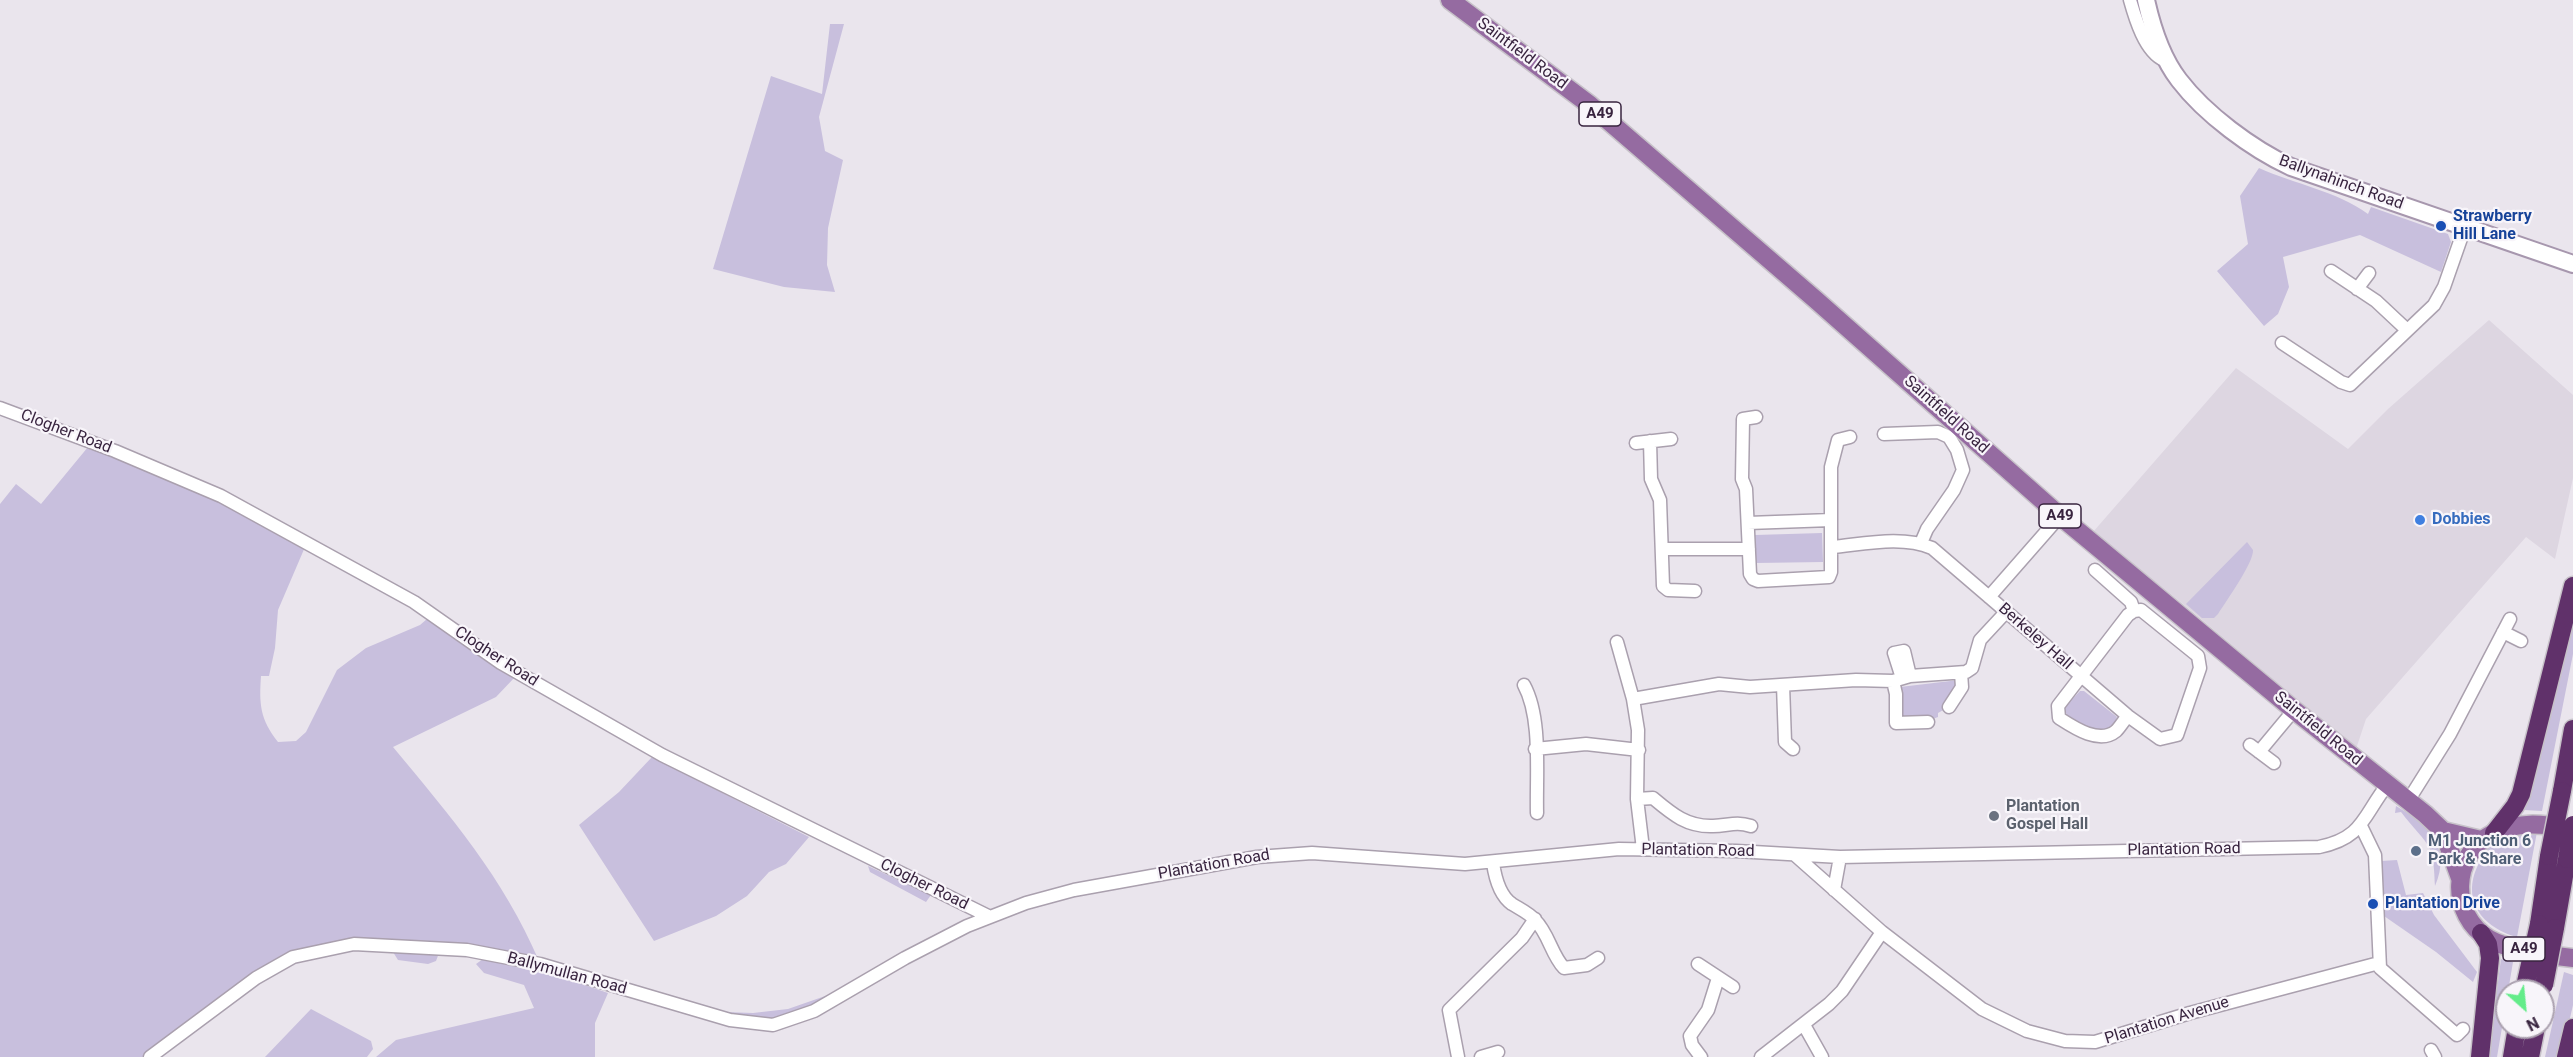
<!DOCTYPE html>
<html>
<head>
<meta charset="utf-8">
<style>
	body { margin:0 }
	#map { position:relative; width:2573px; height:1057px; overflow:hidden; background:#eae5ed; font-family:Roboto,sans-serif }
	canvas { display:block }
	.north { position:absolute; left:2495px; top:979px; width:60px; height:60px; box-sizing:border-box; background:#f8f5fa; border:2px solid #aba1af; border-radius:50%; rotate:153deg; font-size:16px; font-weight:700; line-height:24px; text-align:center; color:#38243f }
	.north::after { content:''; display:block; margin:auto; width:21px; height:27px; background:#64ec8a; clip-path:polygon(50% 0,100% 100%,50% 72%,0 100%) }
</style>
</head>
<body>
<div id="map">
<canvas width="2573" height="1057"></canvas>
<div class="north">N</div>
</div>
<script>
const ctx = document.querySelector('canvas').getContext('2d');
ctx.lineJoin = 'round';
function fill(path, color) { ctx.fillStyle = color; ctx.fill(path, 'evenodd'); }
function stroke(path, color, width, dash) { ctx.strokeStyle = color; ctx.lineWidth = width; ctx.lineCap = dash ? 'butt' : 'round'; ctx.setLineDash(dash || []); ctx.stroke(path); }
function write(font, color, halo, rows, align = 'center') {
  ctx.font = font + ' Roboto,sans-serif'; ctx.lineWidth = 4.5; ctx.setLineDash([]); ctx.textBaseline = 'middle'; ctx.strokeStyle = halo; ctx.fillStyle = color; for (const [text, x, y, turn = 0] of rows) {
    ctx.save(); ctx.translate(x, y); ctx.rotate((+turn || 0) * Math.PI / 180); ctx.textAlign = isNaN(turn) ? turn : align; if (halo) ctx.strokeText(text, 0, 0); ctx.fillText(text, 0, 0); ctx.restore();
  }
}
const built = new Path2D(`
	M2489 320 2573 395V478L2555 559 2526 537 2366 719 2356 749 2188 608 2093 532 2236 368 2348 449 2388 409Z`);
const green = new Path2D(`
	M830 24H844L819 117 825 151 843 160 828 228 827 265 835 292 784 287 713 269 771 76 822 94Z
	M2259 168C2295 184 2336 191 2368 214L2371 207 2448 234 2451 242 2441 272 2360 235 2283 257 2289 287 2278 314 2264 326 2217 271 2248 244 2240 196Z
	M88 447 215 500 305 547 278 610 275 648 269 676H261C259 704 260 719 278 742L296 741 306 732 337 670 366 648 420 625 427 619 515 677 496 697 393 747C451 817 503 877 539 961 458 950 349 922 275 960L142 1057H0V504L16 484 41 504Z
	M1822 533 1823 562 1756 563 1755 535Z
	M2247 542 2253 550C2254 562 2227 600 2218 614L2214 618H2202L2186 604Z
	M2573 620V654L2542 811 2524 810Z
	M1959 680 1945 709 1938 713V717L1930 720 1903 718 1900 687Z
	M2080 691H2084L2117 717 2115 722 2107 730C2090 729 2070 728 2064 708Z
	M652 757 809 837 786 864 769 872 747 896 716 916 654 941 579 825 619 792Z
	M2396 806C2428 825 2452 847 2435 886 2434 840 2427 846 2401 812L2395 813Z
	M2537 832 2517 937C2478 926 2459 895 2482 858L2477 854C2499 838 2511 834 2537 832Z
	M2397 860 2406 895 2423 893 2434 915 2477 972 2473 982 2436 952 2384 916 2381 861Z
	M868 866 931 895 926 902 870 872Z
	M393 952 439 953 436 961 428 964 398 960Z
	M483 959 570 980 608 993 595 1023V1057H376L396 1040 534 1008 524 985 484 973 476 964Z
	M2501 959 2513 962 2497 1057H2488Z
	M2564 972 2573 975V1005L2561 1057H2545Z
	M831 994C789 1022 772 1023 723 1012L753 1013 788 1009Z
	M311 1009 371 1041 373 1049 367 1057H265Z`);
const street = new Path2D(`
	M2130 0C2135 18 2145 52 2164 60
	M2331 271 2376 301 2407 330
	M2357 289 2369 273
	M2282 343 2341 382 2350 385 2434 305 2444 287 2465 227
	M0 408 115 451 221 496 414 602 501 663 662 755 988 916
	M1884 434 1938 432 1949 437 1957 450 1963 470 1954 490 1927 529 1921 543
	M1650 441 1651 479 1660 500 1663 586 1668 590 1695 591
	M1636 443 1671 439
	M1831 520V467L1838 440 1850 437
	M1748 523 1831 520V572L1829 577 1758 581 1753 579 1750 574 1746 489 1742 479 1743 419 1756 417
	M1832 547C1864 544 1902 535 1932 548L2128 716 2160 739 2177 735 2200 668 2198 656 2141 610 2134 611
	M1662 549H1749
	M2095 570 2131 602 2134 611 2128 615 2058 706 2059 718C2073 727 2099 745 2116 731 2120 727 2124 720 2128 716
	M1989 597 2060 516
	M2503 632 2521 641
	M1617 642 1633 699 1638 730 1637 799 1643 849
	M1902 678 1894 653 1904 651 1910 676
	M1893 681 1896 694V723L1928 722
	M1524 685C1542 718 1536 774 1537 813
	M1783 685 1785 742 1793 749
	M1633 699 1719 684 1750 687 1856 680 1893 681 1910 676 1966 672 1972 668 1980 640 2006 612
	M1949 707 1962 687 1961 673
	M2250 745 2274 763
	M1535 749 1586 744 1639 750
	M2259 752 2294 710
	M1637 799 1653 798C1672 814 1687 827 1713 826 1728 826 1735 821 1751 826
	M2408 801 2450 734 2510 619
	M2361 826 2375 855 2380 968 2457 1035 2463 1029
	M1796 856 1882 932 1982 1009 2027 1031 2065 1041 2095 1042 2190 1013 2379 963
	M1493 863C1495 877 1499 895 1512 904 1520 909 1529 913 1535 920 1549 934 1551 954 1564 968L1587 965 1598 958
	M1834 890 1840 857
	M1698 964 1733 987
	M1804 1025 1822 1057
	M2431 1050 2435 1057
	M150 1057 256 978 293 957 354 944 467 950 540 964 730 1020 773 1025 814 1011 905 958 967 926 1026 903 1074 890 1257 857 1312 853 1465 864 1619 849 1736 851 1840 857 2319 847C2364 838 2363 815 2388 784
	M1458 1057 1449 1010 1522 938 1535 919
	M1481 1057 1498 1052
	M1701 1057 1692 1045 1690 1036 1708 1010 1718 978
	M1761 1057 1829 1004 1842 991 1882 932`);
const secondary = new Path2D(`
	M2146 0C2152 27 2162 58 2179 80 2205 114 2252 149 2291 167L2573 264`);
const primary = new Path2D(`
	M1450 0 1590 105 1816 300 2060 516 2294 710 2425 814 2443 831 2460 878
	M2568 828C2543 824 2516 821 2492 834 2451 855 2449 915 2489 939 2508 950 2550 956 2573 958
	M2443 831 2481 840`);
const highway = new Path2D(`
	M2562 791 2573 729
	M2494 833 2515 806 2521 794 2573 586
	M2539 924 2549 856
	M2555 928 2567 859
	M2480 1057 2490 958 2488 944 2481 933
	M2512 1057 2517 1027
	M2530 1057 2536 1027
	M2566 1057 2573 1028`);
const highwayBridge = new Path2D(`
	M2549 856 2562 791
	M2567 859 2573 825
	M2526 982 2539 924
	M2544 985 2555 928`);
const markers = [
	[2441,226,6,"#1a4fb4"],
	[2420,520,6,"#3f7fe0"],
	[1994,816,6,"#6b7280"],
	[2416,851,6,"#5c6f8a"],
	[2373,904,6,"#1a4fb4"]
];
const shields = [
	[1600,114,42],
	[2060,516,42],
	[2524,949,42]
];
const shieldNames = [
	["A49",1600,114],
	["A49",2060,516],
	["A49",2524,949]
];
const streetNames = [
	["Saintfield Road",1522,54,37],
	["Ballynahinch Road",2341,183,20],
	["Saintfield Road",1946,415,42],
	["Clogher Road",66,432,21],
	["Berkeley Hall",2035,637,41],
	["Clogher Road",496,657,33],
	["Saintfield Road",2318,729,39],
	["Plantation Road",2184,850,-1],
	["Plantation Road",1698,851,1],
	["Plantation Road",1214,865,-10],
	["Clogher Road",924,885,26],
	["Ballymullan Road",567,974,15],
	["Plantation Avenue",2167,1021,-17]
];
const transitNames = [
	["Strawberry",2453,217],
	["Hill Lane",2453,235],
	["Plantation Drive",2385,904]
];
const shopNames = [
	["Dobbies",2432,520]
];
const worshipNames = [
	["Plantation",2006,807],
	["Gospel Hall",2006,825]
];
const serviceNames = [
	["M1 Junction 6",2428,842],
	["Park & Share",2428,860]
];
fill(built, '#ddd6e1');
fill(green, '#c8bfdd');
stroke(street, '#aaa0ae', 15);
stroke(secondary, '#a797ae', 20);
stroke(primary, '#c7c2c9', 21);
stroke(highway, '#c7c2c9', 21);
stroke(street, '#fff', 12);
stroke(secondary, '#fff', 16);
stroke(primary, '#956ba1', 18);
stroke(highway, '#60316a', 18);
stroke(highwayBridge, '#c7c2c9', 21, []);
stroke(highwayBridge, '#60316a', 18);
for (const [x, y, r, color] of markers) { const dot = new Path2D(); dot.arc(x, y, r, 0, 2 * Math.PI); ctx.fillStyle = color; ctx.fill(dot); stroke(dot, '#f8f5fa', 2); }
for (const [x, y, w] of shields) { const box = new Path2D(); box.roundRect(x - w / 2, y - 12, w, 24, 4.5); ctx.fillStyle = '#f8f5fa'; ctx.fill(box); stroke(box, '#38243f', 1.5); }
write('bold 15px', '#38243f', null, shieldNames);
write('16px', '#38243f', '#f8f5fa', streetNames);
write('bold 16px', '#164399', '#f8f5fa', transitNames, 'left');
write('bold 16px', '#366cbe', '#f8f5fa', shopNames, 'left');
write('bold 16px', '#5b616d', '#f8f5fa', worshipNames, 'left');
write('bold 16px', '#4e5e75', '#f8f5fa', serviceNames, 'left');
</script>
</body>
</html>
